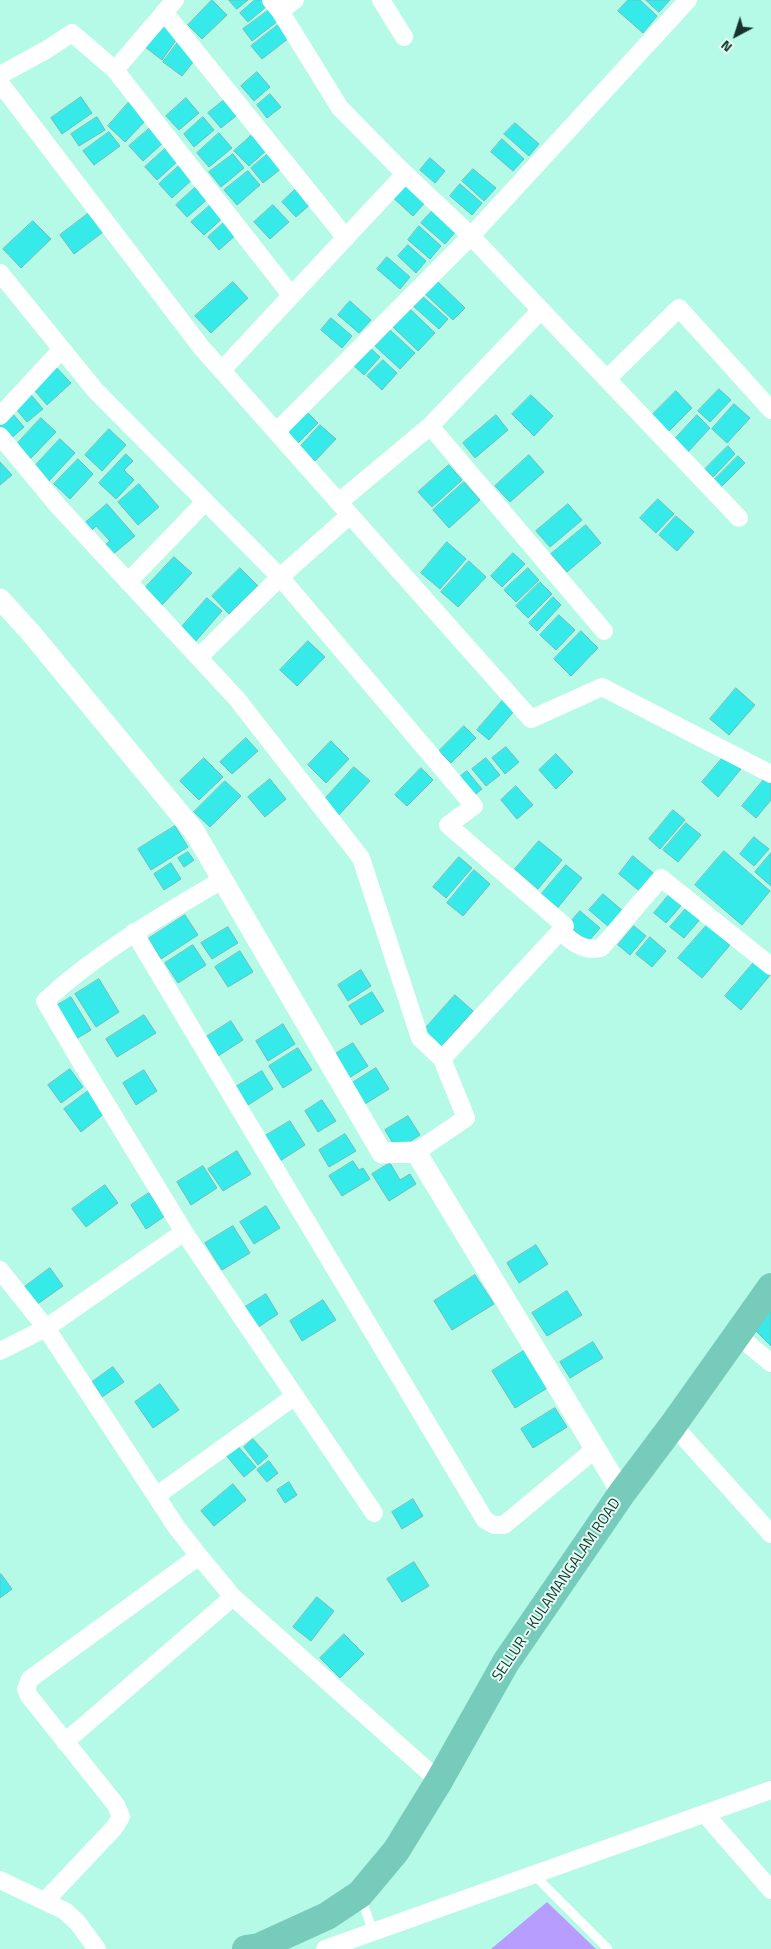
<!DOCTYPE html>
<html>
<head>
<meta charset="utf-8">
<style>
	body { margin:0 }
	#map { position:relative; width:771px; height:1949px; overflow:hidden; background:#b4fae6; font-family:"Titillium Web",sans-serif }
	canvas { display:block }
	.north { position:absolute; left:711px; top:10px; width:50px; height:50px; -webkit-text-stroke:4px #e3fef5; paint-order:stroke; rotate:220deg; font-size:14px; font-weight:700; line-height:20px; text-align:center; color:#17342c }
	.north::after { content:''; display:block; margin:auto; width:18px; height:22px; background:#17342c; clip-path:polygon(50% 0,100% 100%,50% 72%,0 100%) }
</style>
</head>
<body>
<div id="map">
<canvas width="771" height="1949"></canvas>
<div class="north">N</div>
</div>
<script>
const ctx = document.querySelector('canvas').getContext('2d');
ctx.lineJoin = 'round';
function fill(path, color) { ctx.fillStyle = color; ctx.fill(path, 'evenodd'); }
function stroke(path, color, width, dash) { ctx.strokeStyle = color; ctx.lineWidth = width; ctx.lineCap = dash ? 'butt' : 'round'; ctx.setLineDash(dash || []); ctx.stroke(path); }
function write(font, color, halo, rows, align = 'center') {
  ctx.font = font + ' "Titillium Web",sans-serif'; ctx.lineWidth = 4; ctx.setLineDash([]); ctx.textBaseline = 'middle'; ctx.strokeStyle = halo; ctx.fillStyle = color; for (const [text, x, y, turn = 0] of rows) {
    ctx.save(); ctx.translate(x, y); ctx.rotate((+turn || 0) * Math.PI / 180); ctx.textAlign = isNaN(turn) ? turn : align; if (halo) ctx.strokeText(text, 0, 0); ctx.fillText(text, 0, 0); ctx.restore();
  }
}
const water = new Path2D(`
	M547 1902 596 1949H491Z`);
const building = new Path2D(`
	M212 0 227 15 202 39 188 25Z
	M229 0H248L237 9Z
	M255 0H262L267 6 248 22 240 13Z
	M628 0H640L657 16 643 33 618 11Z
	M646 0H670L659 12Z
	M269 10 278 21 252 41 243 29Z
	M162 24 179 36 162 60 145 47Z
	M278 25 289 38 262 59 251 46Z
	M178 42 197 57 182 76 163 62Z
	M257 72 270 87 254 101 241 86Z
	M270 94 281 107 267 118 257 105Z
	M81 97 92 113 62 134 51 118Z
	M228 97 241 112 221 128 208 113Z
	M186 98 199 113 179 130 166 116Z
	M129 102 147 119 125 142 108 126Z
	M97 117 105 130 79 146 71 134Z
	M203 117 214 130 194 147 184 134Z
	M515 123 539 144 529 156 504 134Z
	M151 127 164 142 143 161 129 146Z
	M109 132 120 146 94 165 83 151Z
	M219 133 232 148 209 167 197 153Z
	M253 134 267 150 249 166 234 151Z
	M502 139 524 159 513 171 491 152Z
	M167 147 179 160 157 180 145 167Z
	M269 153 282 168 263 183 251 168Z
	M233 154 244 168 221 187 209 172Z
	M430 158 445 171 435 183 420 170Z
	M181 164 194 178 172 198 159 184Z
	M473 169 496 188 484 201 462 181Z
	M248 171 260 185 237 205 224 190Z
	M405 177 429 198 413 216 390 195Z
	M199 184 210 197 187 217 176 205Z
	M460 184 482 203 472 215 450 196Z
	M299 186 313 202 296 217 282 202Z
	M214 202 226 215 204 235 191 222Z
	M273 205 289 222 270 239 254 222Z
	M434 209 457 230 445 244 421 223Z
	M93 210 107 229 74 254 60 235Z
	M33 221 51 239 21 268 3 249Z
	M226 221 237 234 219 250 208 237Z
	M419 226 441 246 430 259 408 240Z
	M408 245 426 261 416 273 398 256Z
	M387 257 410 277 400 289 377 269Z
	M436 280 465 308 453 320 424 293Z
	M233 282 248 298 211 333 195 316Z
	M421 295 448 319 439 329 412 305Z
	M350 301 371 320 359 333 338 315Z
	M408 307 435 333 418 351 391 325Z
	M331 318 352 336 342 348 321 330Z
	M390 330 415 353 400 369 375 346Z
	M368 346 380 357 364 375 352 364Z
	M383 360 397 373 382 390 367 376Z
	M53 364 71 383 47 405 30 385Z
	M26 389 43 409 27 422 10 402Z
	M719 389 731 400 710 422 698 411Z
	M676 391 692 408 667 433 650 417Z
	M531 395 553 416 534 436 512 414Z
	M734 404 750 418 727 443 712 429Z
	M6 406 24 427 8 441 0 432V411Z
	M305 410 318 423 298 443 286 431Z
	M496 415 508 430 475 458 463 443Z
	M697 415 710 428 687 453 674 440Z
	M41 418 56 432 30 459 16 445Z
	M320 425 336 439 315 461 300 447Z
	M109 429 126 445 102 471 85 455Z
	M60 439 75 453 49 481 34 467Z
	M728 446 735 454 713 477 705 469Z
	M126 454 133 461 124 470 134 480 116 499 99 483Z
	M529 455 544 472 510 502 495 486Z
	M738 456 745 463 721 487 714 480Z
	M78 459 93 474 70 499 54 484Z
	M0 462 12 475 0 485Z
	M449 465 462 480 432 507 418 492Z
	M464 482 480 500 449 528 433 510Z
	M139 484 159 507 138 525 118 502Z
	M658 499 674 514 656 533 640 518Z
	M107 504 135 536 112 555 104 546 110 541 96 526 92 530 85 523Z
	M568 504 582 520 550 547 536 531Z
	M676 516 694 532 677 551 659 535Z
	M586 525 601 543 567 572 551 554Z
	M447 542 466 559 440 589 421 573Z
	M513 553 525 564 502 587 491 576Z
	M174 557 192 573 162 605 145 588Z
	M469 561 486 577 458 607 441 592Z
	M240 568 258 586 229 614 212 596Z
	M528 568 539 580 516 602 504 590Z
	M540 582 552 594 528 618 516 606Z
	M553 597 561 605 537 631 529 623Z
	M207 598 222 611 195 642 180 629Z
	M559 615 575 630 556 650 540 635Z
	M581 631 598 648 571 676 554 659Z
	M308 641 325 657 297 686 280 670Z
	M736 688 755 705 729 735 710 719Z
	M503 700 515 710 489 740 477 730Z
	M464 726 476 738 451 763 439 751Z
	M246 738 258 751 232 774 220 762Z
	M331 741 349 759 326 783 308 765Z
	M506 747 519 762 505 774 492 758Z
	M556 754 573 772 556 789 539 770Z
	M725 755 741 769 718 797 702 782Z
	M204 758 223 777 199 800 180 781Z
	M486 758 500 775 486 786 472 769Z
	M354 767 370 781 338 816 323 801Z
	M421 768 433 780 407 806 395 795Z
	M467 771 482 789 471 798 456 780Z
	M766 777 771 781V800L756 818 742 806Z
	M270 779 286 799 265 817 248 797Z
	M225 781 241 796 210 827 194 812Z
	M516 786 533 805 517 819 501 800Z
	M673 810 685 820 660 849 649 839Z
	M686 823 701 835 678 862 663 850Z
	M175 826 188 847 151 870 138 849Z
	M754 837 769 849 754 866 740 854Z
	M539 841 562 860 538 889 515 869Z
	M724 851 770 891 742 925 695 885Z
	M188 852 194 860 184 867 178 858Z
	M771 853V886L755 872Z
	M633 856 658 877 643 894 619 874Z
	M459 857 472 868 446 898 433 887Z
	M171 863 181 879 164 890 154 874Z
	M566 865 582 878 555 911 539 897Z
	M474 870 490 884 463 916 447 903Z
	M673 890 685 901 666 923 654 913Z
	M603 894 623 911 609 927 589 910Z
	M688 906 702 917 684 938 670 927Z
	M580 911 600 928 588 942 568 925Z
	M185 915 198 935 161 959 148 939Z
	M707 925 730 945 702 978 678 958Z
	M634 926 646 936 630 955 618 945Z
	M228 927 238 943 212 959 201 943Z
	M650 937 666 951 652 967 636 954Z
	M193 945 206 965 178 983 165 963Z
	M240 951 253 972 228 987 215 967Z
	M756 960 771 974 741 1010 725 996Z
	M361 970 371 986 348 1001 338 985Z
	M99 979 119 1012 96 1027 75 994Z
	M372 992 384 1011 361 1025 349 1006Z
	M455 995 473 1011 441 1047 423 1031Z
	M71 997 91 1030 76 1039 56 1006Z
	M144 1015 156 1033 117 1057 106 1039Z
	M231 1021 243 1040 218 1056 206 1037Z
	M283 1024 295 1044 268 1061 256 1041Z
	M353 1043 368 1066 349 1078 335 1054Z
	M298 1048 312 1070 283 1088 269 1066Z
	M376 1068 389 1089 365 1104 352 1083Z
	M70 1069 83 1087 61 1103 48 1085Z
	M144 1070 157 1091 136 1105 123 1083Z
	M262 1071 273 1089 245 1107 234 1088Z
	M88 1091 105 1113 81 1132 64 1109Z
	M322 1100 336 1121 318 1132 305 1111Z
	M408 1116 420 1135 397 1150 385 1130Z
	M290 1121 305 1145 280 1161 265 1136Z
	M345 1134 356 1151 329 1167 319 1150Z
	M237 1151 251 1174 223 1191 208 1169Z
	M353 1161 359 1170 363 1168 370 1179 342 1196 329 1176Z
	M390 1163 400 1180 410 1174 416 1184 389 1201 372 1174Z
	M203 1166 217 1188 191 1205 177 1182Z
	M105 1185 118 1203 86 1227 72 1209Z
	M149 1193 165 1216 146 1229 131 1205Z
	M266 1206 280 1228 254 1244 240 1222Z
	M233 1226 250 1253 222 1270 205 1243Z
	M536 1245 548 1264 519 1283 507 1263Z
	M50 1268 63 1286 36 1305 23 1288Z
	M475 1275 494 1304 452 1330 434 1301Z
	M567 1291 582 1315 547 1336 532 1313Z
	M266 1294 278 1314 257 1328 245 1307Z
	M323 1300 336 1320 302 1341 290 1321Z
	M771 1310V1346L753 1328Z
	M593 1342 603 1358 570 1378 560 1362Z
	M525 1350 549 1387 515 1408 492 1371Z
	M113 1367 124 1382 102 1397 92 1382Z
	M160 1384 179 1410 153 1428 135 1402Z
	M555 1408 567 1427 533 1448 521 1429Z
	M253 1439 268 1456 258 1465 244 1447Z
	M236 1444 256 1467 244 1477 225 1454Z
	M269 1461 278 1473 267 1482 257 1470Z
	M289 1482 297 1495 285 1503 277 1490Z
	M233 1484 246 1500 214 1526 201 1511Z
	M413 1499 423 1516 402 1529 392 1512Z
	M414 1562 429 1586 402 1602 387 1579Z
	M1 1574 12 1589 0 1598V1575Z
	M317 1597 334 1611 311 1641 293 1627Z
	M344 1634 364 1654 340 1678 320 1658Z`);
const service = new Path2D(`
	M534 1875 608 1949
	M361 1897 373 1932`);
const minor = new Path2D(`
	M271 0 280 11 295 0
	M381 0 404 37
	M280 11 340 108 398 167 471 236 688 0
	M164 12 346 238
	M115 70 175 0
	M0 75 46 50 72 33 115 70 291 295
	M0 83 201 347 531 719 602 687 771 774
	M0 273 95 390 280 577 474 806 448 825 565 926 442 1059 466 1118 416 1152
	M541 310 739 518
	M222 370 405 174
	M607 379 679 308 771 410
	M0 416 62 349
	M276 432 471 236 541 310 430 426 604 631
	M0 436 58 506 237 699 361 858 420 1038 442 1059
	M339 502 430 426
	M128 582 205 502
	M199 657 280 577 350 515
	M222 880C161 916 98 952 45 1001L76 1054 184 1232 374 1513
	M560 931C572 942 584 952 601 948L661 878 771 966
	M134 932 485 1520 494 1525H504L594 1450
	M0 1270 46 1328 184 1232
	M736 1334 771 1363
	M0 1351 46 1328 177 1528 199 1556 233 1597 439 1781
	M673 1425 771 1534
	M156 1496 295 1396
	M65 1742 233 1597
	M705 1814 771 1890
	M0 1880 65 1911 77 1922 97 1949
	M45 1901 114 1828 121 1817 116 1805 29 1696 26 1689 30 1679 199 1556
	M325 1949 771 1790`);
const tertiary = new Path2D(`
	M0 599 31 633 194 831 382 1153 416 1152 622 1493`);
const primary = new Path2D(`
	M246 1949 259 1947 327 1916 360 1894 396 1851 439 1781 506 1662 622 1493 673 1425 771 1287`);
const streetNames = [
	["SELLUR - KULAMANGALAM ROAD",557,1590,-56]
];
fill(water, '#b79efe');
fill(building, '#36eaea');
stroke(building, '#70bcbb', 1);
stroke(service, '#fff', 9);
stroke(minor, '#fff', 18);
stroke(tertiary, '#fff', 21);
stroke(primary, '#77cbba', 28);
write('15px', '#17342c', '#e3fef5', streetNames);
</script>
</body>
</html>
